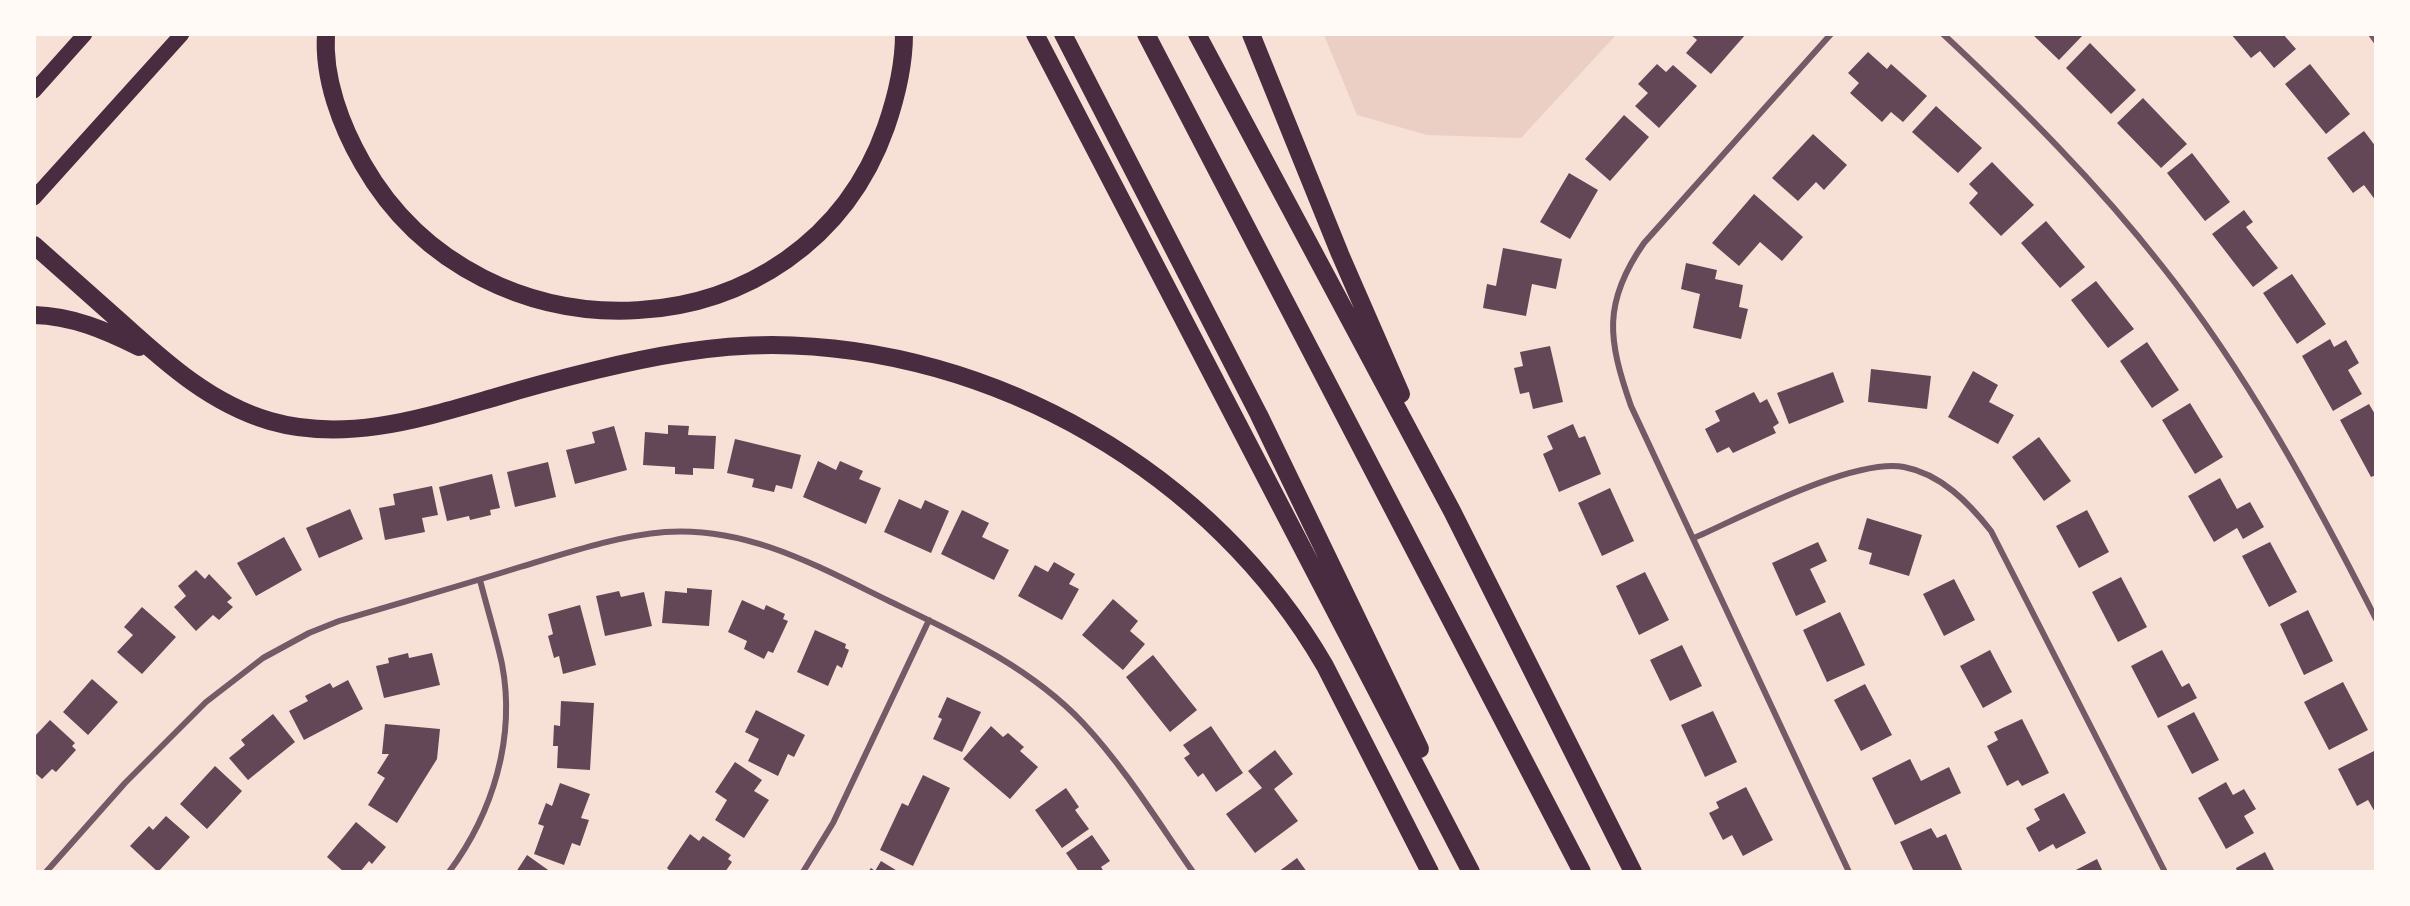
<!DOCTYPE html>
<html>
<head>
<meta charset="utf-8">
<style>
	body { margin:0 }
	#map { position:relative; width:2410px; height:906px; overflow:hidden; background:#f7e1d7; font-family:"Exo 2",sans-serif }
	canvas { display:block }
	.frame { position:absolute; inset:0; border:36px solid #fffaf5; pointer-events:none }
</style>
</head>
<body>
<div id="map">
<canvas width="2410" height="906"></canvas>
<div class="frame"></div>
</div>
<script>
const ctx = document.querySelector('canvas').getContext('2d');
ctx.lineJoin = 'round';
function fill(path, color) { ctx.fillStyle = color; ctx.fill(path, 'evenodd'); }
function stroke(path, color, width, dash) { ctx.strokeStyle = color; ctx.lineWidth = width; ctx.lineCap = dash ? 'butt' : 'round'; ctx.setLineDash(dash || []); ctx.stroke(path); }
const green = new Path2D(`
	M1324 35H1616L1521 138 1427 135 1357 115Z`);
const building = new Path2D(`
	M1690 34H1746L1711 74 1686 53 1697 40Z
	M2032 34H2084L2059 60Z
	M2231 34H2283L2296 49 2274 68 2260 51 2251 58Z
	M2090 43 2136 90 2111 114 2066 68Z
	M1868 52 1887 69 1891 64 1927 96 1903 122 1891 112 1882 122 1850 93 1859 83 1848 73Z
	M1657 64 1666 72 1673 65 1697 86 1659 128 1635 106 1648 93 1638 84Z
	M2310 64 2350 114 2326 134 2285 84Z
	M2143 98 2187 144 2161 168 2117 123Z
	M1936 106 1982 148 1958 173 1912 132Z
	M1624 115 1649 137 1610 181 1585 159Z
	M2364 131 2376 147V201L2364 185 2353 193 2327 158Z
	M1813 134 1847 165 1824 190 1816 182 1798 201 1772 178Z
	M2192 153 2230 202 2205 221 2167 173Z
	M1992 162 2034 205 2001 236 1969 203 1978 193 1969 184Z
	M1569 173 1598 190 1570 239 1540 222Z
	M1754 194 1803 237 1782 261 1760 242 1739 266 1712 243Z
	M2244 210 2253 222 2246 227 2278 268 2253 287 2212 234Z
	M2046 221 2085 267 2060 288 2021 243Z
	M1503 248 1562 259 1556 289 1532 284 1526 316 1483 308 1487 284 1496 286Z
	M1686 263 1717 270 1715 279 1743 285 1739 307 1748 309 1741 339 1693 328 1700 294 1681 289Z
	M2292 274 2326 324 2297 344 2263 293Z
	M2096 281 2134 329 2108 348 2071 300Z
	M2330 339 2334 347 2346 340 2359 363 2348 370 2362 394 2333 411 2302 356Z
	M2147 342 2179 390 2152 408 2120 361Z
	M1550 346 1563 402 1533 409 1529 392 1520 394 1514 368 1523 366 1520 352Z
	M1871 369 1931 376 1927 409 1868 402Z
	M1973 371 1998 385 1989 402 2014 415 1998 444 1948 417Z
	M1833 372 1844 402 1789 424 1777 393Z
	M1754 392 1760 403 1767 399 1779 423 1773 427 1776 433 1733 453 1729 447 1717 453 1705 429 1720 421 1715 411Z
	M2190 403 2223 457 2195 474 2162 420Z
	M2369 404 2376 416V475L2371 477 2340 420Z
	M1573 424 1579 438 1585 436 1601 474 1559 492 1543 454 1553 449 1547 436Z
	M668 425 689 426 688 435 716 436 714 469 693 468V475L675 474V467L643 465 645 432 668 434Z
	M614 426 627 470 575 484 566 450 595 443 592 432Z
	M2039 437 2071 481 2044 501 2012 457Z
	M735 439 801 455 792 489 776 485 774 492 752 487 754 479 727 473Z
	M818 461 836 470 840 461 863 471 859 479 881 488 866 524 803 497Z
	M548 462 556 497 515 507 507 472Z
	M492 474 500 508 490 510 491 515 470 520 469 516 447 521 439 487Z
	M2220 478 2237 509 2250 502 2264 527 2243 539 2237 528 2214 542 2188 496Z
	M432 486 438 515 422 518 425 532 385 540 379 508 395 505 393 494Z
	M1610 488 1634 541 1602 556 1578 503Z
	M899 499 921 509 925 500 949 511 931 553 884 532Z
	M350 509 363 539 319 558 306 528Z
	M962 510 989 523 982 537 1009 550 994 580 941 554Z
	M2087 510 2109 552 2079 568 2056 526Z
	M1867 518 1922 535 1909 576 1869 564 1872 553 1858 549Z
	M284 537 302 570 256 596 237 563Z
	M1818 542 1827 561 1810 569 1826 602 1796 616 1772 563Z
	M2270 542 2297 592 2269 607 2242 556Z
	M1054 562 1075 574 1069 584 1079 589 1062 620 1018 596 1035 565 1048 572Z
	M196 570 205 579 209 574 232 598 227 602 233 607 219 620 213 615 196 631 174 607 186 596 178 586Z
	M1645 572 1669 620 1639 635 1616 586Z
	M2121 577 2147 627 2118 642 2092 592Z
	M1954 579 1975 620 1944 636 1923 594Z
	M687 588 712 590 709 626 662 623 665 591 687 593Z
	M619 591 621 597 644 592 652 626 605 636 596 596Z
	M1113 599 1138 621 1130 631 1145 644 1123 670 1082 635Z
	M742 600 764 610 766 605 785 614 783 619 788 621 773 653 768 651 764 659 744 649 747 641 728 632Z
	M580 605 596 665 563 674 559 656 554 658 548 636 553 634 548 614Z
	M142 607 176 637 142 674 117 652 133 635 124 627Z
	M2308 610 2333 661 2304 675 2280 624Z
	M1840 612 1865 665 1827 682 1803 630Z
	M815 630 846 644 845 648 849 650 842 668 837 665 828 686 797 672Z
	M1682 645 1702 686 1670 701 1650 660Z
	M1990 650 2012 692 1983 708 1960 666Z
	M2162 650 2182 687 2189 683 2197 698 2158 718 2131 666Z
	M408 653 409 658 432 653 440 685 384 698 376 666 389 663 388 658Z
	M1153 655 1197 710 1170 732 1126 677Z
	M92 679 118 702 88 735 63 712Z
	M348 680 363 709 304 740 289 711 308 701 305 696 330 683 333 688Z
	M2343 682 2368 730 2329 750 2304 702Z
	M1865 684 1892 735 1861 751 1834 700Z
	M947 697 981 712 962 752 933 739 942 719 938 717Z
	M561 701 594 703 590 770 557 768 558 746H553L554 725 560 726Z
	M756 710 805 735 794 757 788 754 778 776 748 761 759 739 745 732Z
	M1713 711 1737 762 1705 777 1681 725Z
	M2194 712 2219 760 2192 774 2167 726Z
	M273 714 295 742 248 780 229 758 245 745 241 740Z
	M2022 719 2049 773 2022 786 2018 780 2007 786 1987 746 1998 740 1994 732Z
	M50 720 75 743 72 746 76 750 56 772 52 769 42 779 34 772V737Z
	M385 724 440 729 437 759 397 823 368 805 385 778 377 773 389 754H382Z
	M991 726 1003 737 1008 733 1024 747 1020 751 1038 767 1010 799 963 759Z
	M1211 726 1243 773 1216 792 1203 773 1198 777 1184 758 1190 754 1183 745Z
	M1275 750 1293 774 1274 789 1298 821 1255 853 1226 814 1262 788 1248 771Z
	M2376 750V814L2368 800 2357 806 2338 769Z
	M1910 759 1921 781 1949 767 1961 793 1895 825 1872 778Z
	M735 762 762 780 754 791 769 800 744 838 715 820 727 800 715 792Z
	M215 766 242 791 207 829 180 804Z
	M923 775 950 788 913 866 880 850 902 803 908 806Z
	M2226 782 2233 795 2244 789 2256 809 2244 816 2254 833 2226 849 2198 798Z
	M560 783 590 794 581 818 589 820 580 846 572 843 564 865 534 854 544 826 538 824 546 803 552 806Z
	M1746 787 1773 840 1743 856 1732 835 1723 840 1709 813 1719 808 1716 802Z
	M1066 788 1079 807 1075 810 1089 829 1062 848 1035 810Z
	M2064 793 2086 833 2056 849 2053 844 2039 852 2026 828 2040 820 2034 809Z
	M166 816 190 837 158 872 130 846 149 826 153 830Z
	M356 822 386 847 372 864 369 861 360 872H344L327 857Z
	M1931 828 1937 838 1946 834 1963 872H1914L1900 842Z
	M690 834 699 841 703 836 731 855 728 859 732 862 725 872H671L667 868Z
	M1092 835 1110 861 1101 867 1104 872H1079L1066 853Z
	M2265 852 2275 872H2237L2236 868Z
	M527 855 551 872H516Z
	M1297 858 1307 872H1278Z
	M2097 859 2103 872H2072Z
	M881 861 899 872H868L871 868 875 871Z`);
const minor = new Path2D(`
	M1831 34 1644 243C1602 303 1608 340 1631 406L1849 872
	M1943 34C2021 107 2096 182 2162 266 2247 373 2314 497 2376 619
	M2371 34 2376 41
	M1694 538C1744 516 1853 458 1904 467 1941 474 1969 503 1991 531L2165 872
	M46 872 125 783 206 702 263 658 309 633 339 621C399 603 460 586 520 567 567 553 616 536 665 532 748 526 819 567 891 602 960 635 1030 667 1083 723 1125 768 1158 822 1193 872
	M449 872C493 813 516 737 502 664 496 636 487 608 480 580
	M803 872 833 823 929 620`);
const primary = new Path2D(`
	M34 91 85 34
	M34 198 182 34`);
const motorway = new Path2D(`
	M326 34C323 78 341 126 363 164 481 371 804 359 886 127 896 98 904 66 904 34
	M1035 34 1471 872
	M1063 34 1259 415 1420 749
	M1146 34 1582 872
	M1197 34 1452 511 1633 872
	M1251 34 1340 254 1401 394
	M34 245C64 272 94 298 123 324 167 364 212 404 270 421 346 443 423 418 496 397 529 387 563 378 596 370 654 356 712 345 772 345 994 346 1214 473 1325 666L1430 872
	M34 315C72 316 105 330 139 347`);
fill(green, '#ebcfc5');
fill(building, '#644757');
stroke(minor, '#755966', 6);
stroke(primary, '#4a2c40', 15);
stroke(motorway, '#4a2c40', 18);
</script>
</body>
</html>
